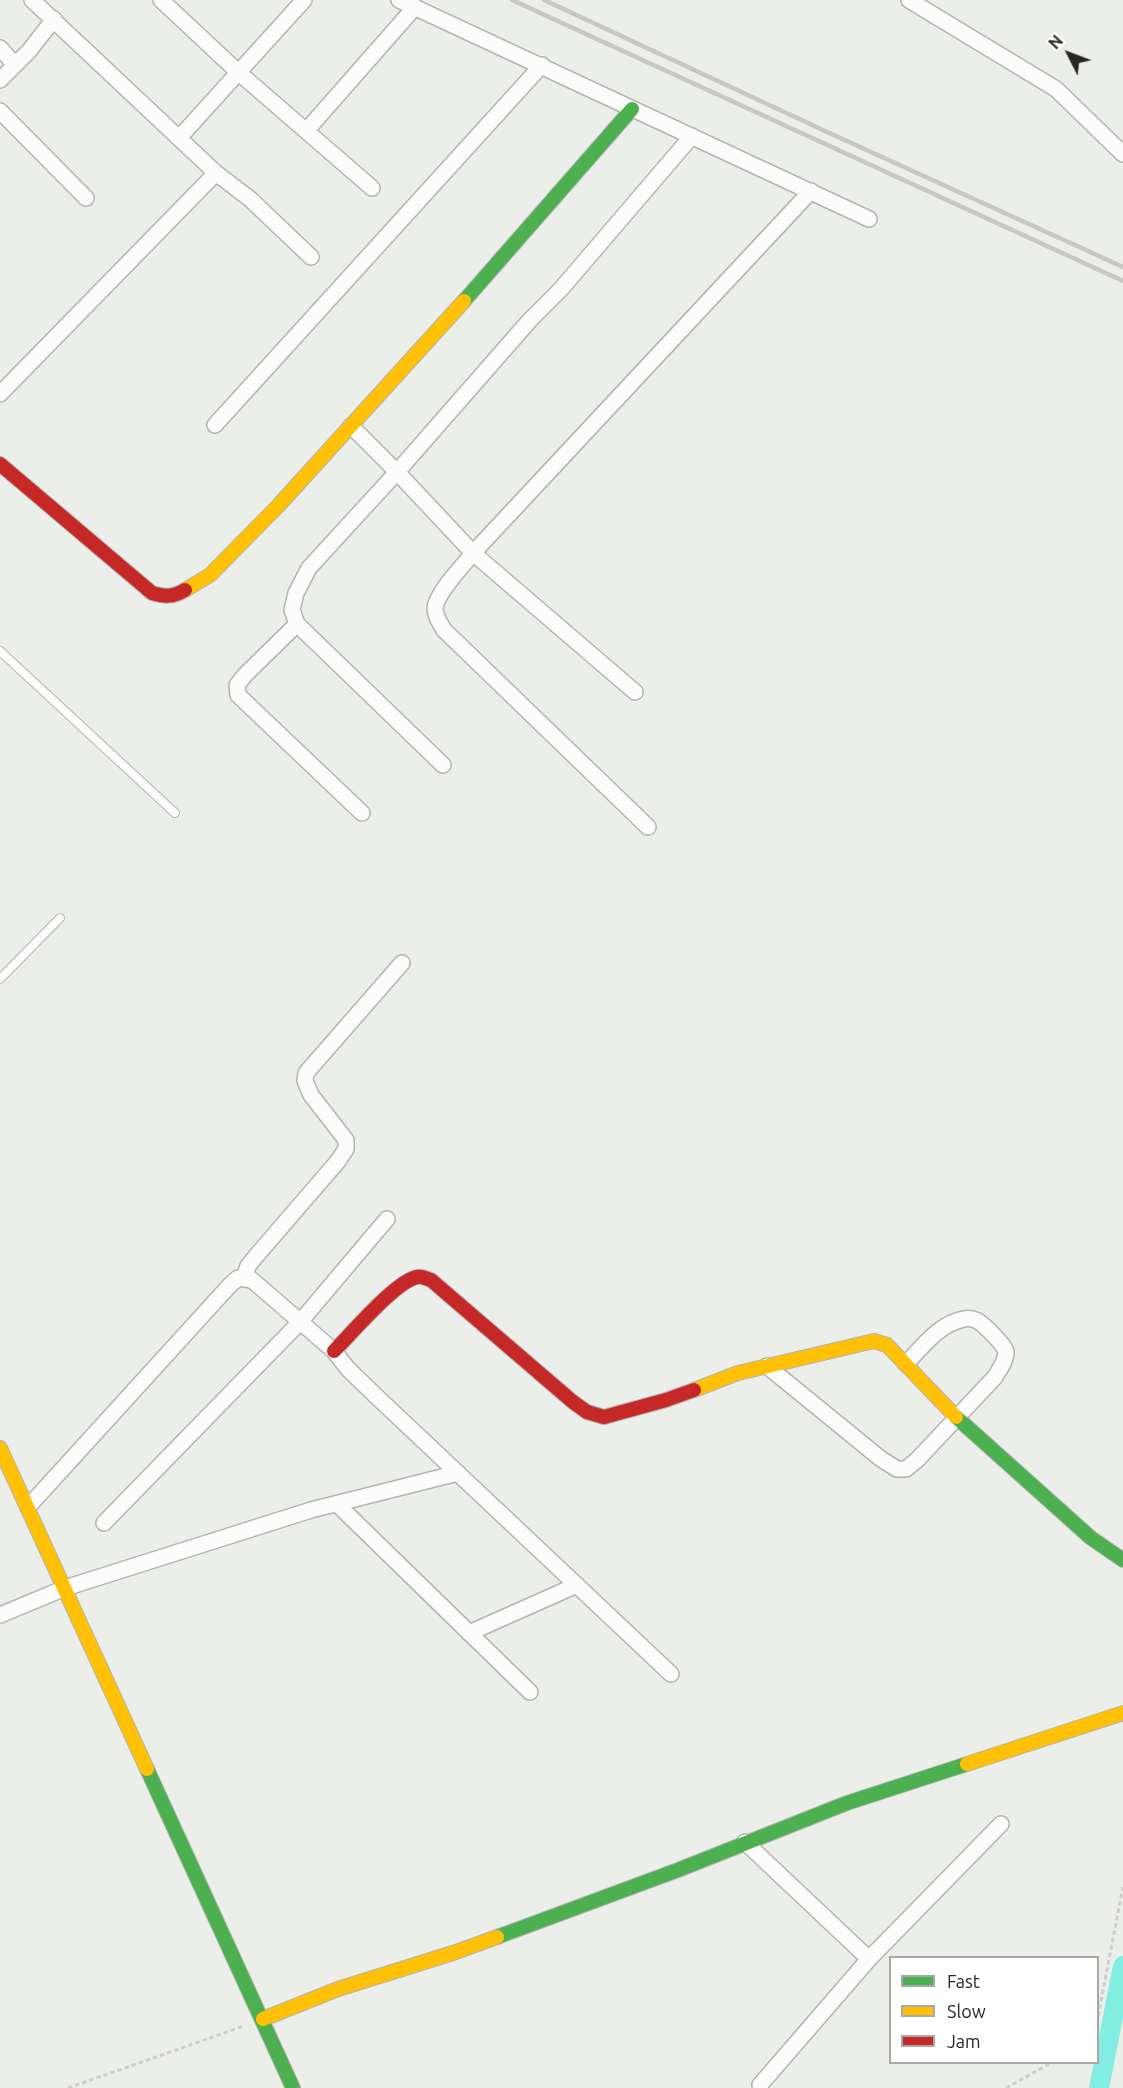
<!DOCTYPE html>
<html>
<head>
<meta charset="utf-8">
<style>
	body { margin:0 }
	#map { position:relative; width:1123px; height:2088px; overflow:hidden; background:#eceee9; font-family:Ubuntu,sans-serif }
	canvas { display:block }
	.legend { position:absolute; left:889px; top:1956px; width:210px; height:108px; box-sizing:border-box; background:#fff; border:2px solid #a8a9a7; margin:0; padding:8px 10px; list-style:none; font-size:18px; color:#262724 }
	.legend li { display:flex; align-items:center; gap:12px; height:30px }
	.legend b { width:30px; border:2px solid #a8a9a7 }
	.north { position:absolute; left:1039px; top:24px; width:60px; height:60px; -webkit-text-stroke:4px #fff; paint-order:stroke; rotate:312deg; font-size:16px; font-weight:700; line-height:24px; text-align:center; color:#262724 }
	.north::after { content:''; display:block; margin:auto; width:21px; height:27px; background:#262724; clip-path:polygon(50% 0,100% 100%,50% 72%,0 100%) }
</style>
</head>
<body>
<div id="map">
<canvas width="1123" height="2088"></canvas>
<ul class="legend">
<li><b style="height:8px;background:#4caf50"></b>Fast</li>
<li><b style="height:8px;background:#ffc107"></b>Slow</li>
<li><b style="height:8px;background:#c62828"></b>Jam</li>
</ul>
<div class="north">N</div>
</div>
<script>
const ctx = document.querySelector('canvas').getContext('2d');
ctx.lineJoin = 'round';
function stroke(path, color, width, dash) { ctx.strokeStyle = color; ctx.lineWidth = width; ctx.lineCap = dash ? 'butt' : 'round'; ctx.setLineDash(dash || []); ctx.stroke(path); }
const canal = new Path2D(`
	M1099 2088 1123 1966`);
const path = new Path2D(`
	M1098 2016 1123 1887
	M68 2088 244 2026
	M1006 2088 1053 2062`);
const lane = new Path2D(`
	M0 651 175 813
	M0 979 60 918`);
const street = new Path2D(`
	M32 0 216 173 250 199 311 257
	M161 0 238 72 372 188
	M399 0 869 219
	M909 0 1056 89 1123 154
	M0 48 15 65
	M0 80 29 51 54 19
	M0 111 86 198
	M306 131 415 7
	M179 138 304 0
	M0 394 216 173
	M215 425 542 65
	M351 426 397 472 473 553 635 692
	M297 624 244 676 237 685 238 695 362 813
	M443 765 297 624 292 610 296 593 309 568 397 472 530 320 561 289 692 136
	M648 827 444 630C440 623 435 616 435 608 437 592 463 566 473 553L811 191
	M244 1279 248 1266 257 1255 338 1161 346 1149V1140L311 1095 305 1081 306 1073 402 963
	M767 1366 881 1459 897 1469H906L917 1460 995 1377C999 1370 1006 1361 1006 1352 1006 1346 984 1325 978 1321 974 1319 968 1318 964 1319 940 1323 922 1347 906 1364
	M337 1504 530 1692
	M28 1507 230 1285 238 1278 252 1280 334 1351 348 1369 377 1397 671 1674
	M104 1523 300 1322 387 1219
	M0 1615 65 1588 311 1510 458 1473
	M469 1633 577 1585
	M745 1842 869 1959
	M760 2085 869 1959 1001 1824`);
const fast = new Path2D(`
	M464 301 632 109
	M956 1417 1091 1538 1123 1560
	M147 1769 293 2088
	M497 1937 678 1870 847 1803 967 1764`);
const slow = new Path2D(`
	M185 590 210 575 278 506 464 301
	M694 1390 738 1373 874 1341 887 1345 956 1417
	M0 1448 147 1769
	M967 1764 1123 1713
	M263 2019 338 1989 453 1953 497 1937`);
const jam = new Path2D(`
	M0 464 152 593C165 597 173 597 185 590
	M334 1351C351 1334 396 1281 417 1277 422 1276 427 1279 431 1280L573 1402 587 1412 604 1417 666 1400 694 1390`);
const rail = new Path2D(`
	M512 0 1123 281
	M544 0 825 131 1123 267`);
stroke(canal, '#82ede3', 20);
stroke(lane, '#b2b4b0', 10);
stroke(street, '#b2b4b0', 18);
stroke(fast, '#b2b4b0', 16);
stroke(slow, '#b2b4b0', 16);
stroke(jam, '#b2b4b0', 16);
stroke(path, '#cdcecc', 3, [4.5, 3]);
stroke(lane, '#fcfcfc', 8);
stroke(street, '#fcfcfc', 15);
stroke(fast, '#4caf50', 14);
stroke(slow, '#ffc107', 14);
stroke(jam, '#c62828', 14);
stroke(rail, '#c7c7c6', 4.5);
</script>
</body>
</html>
